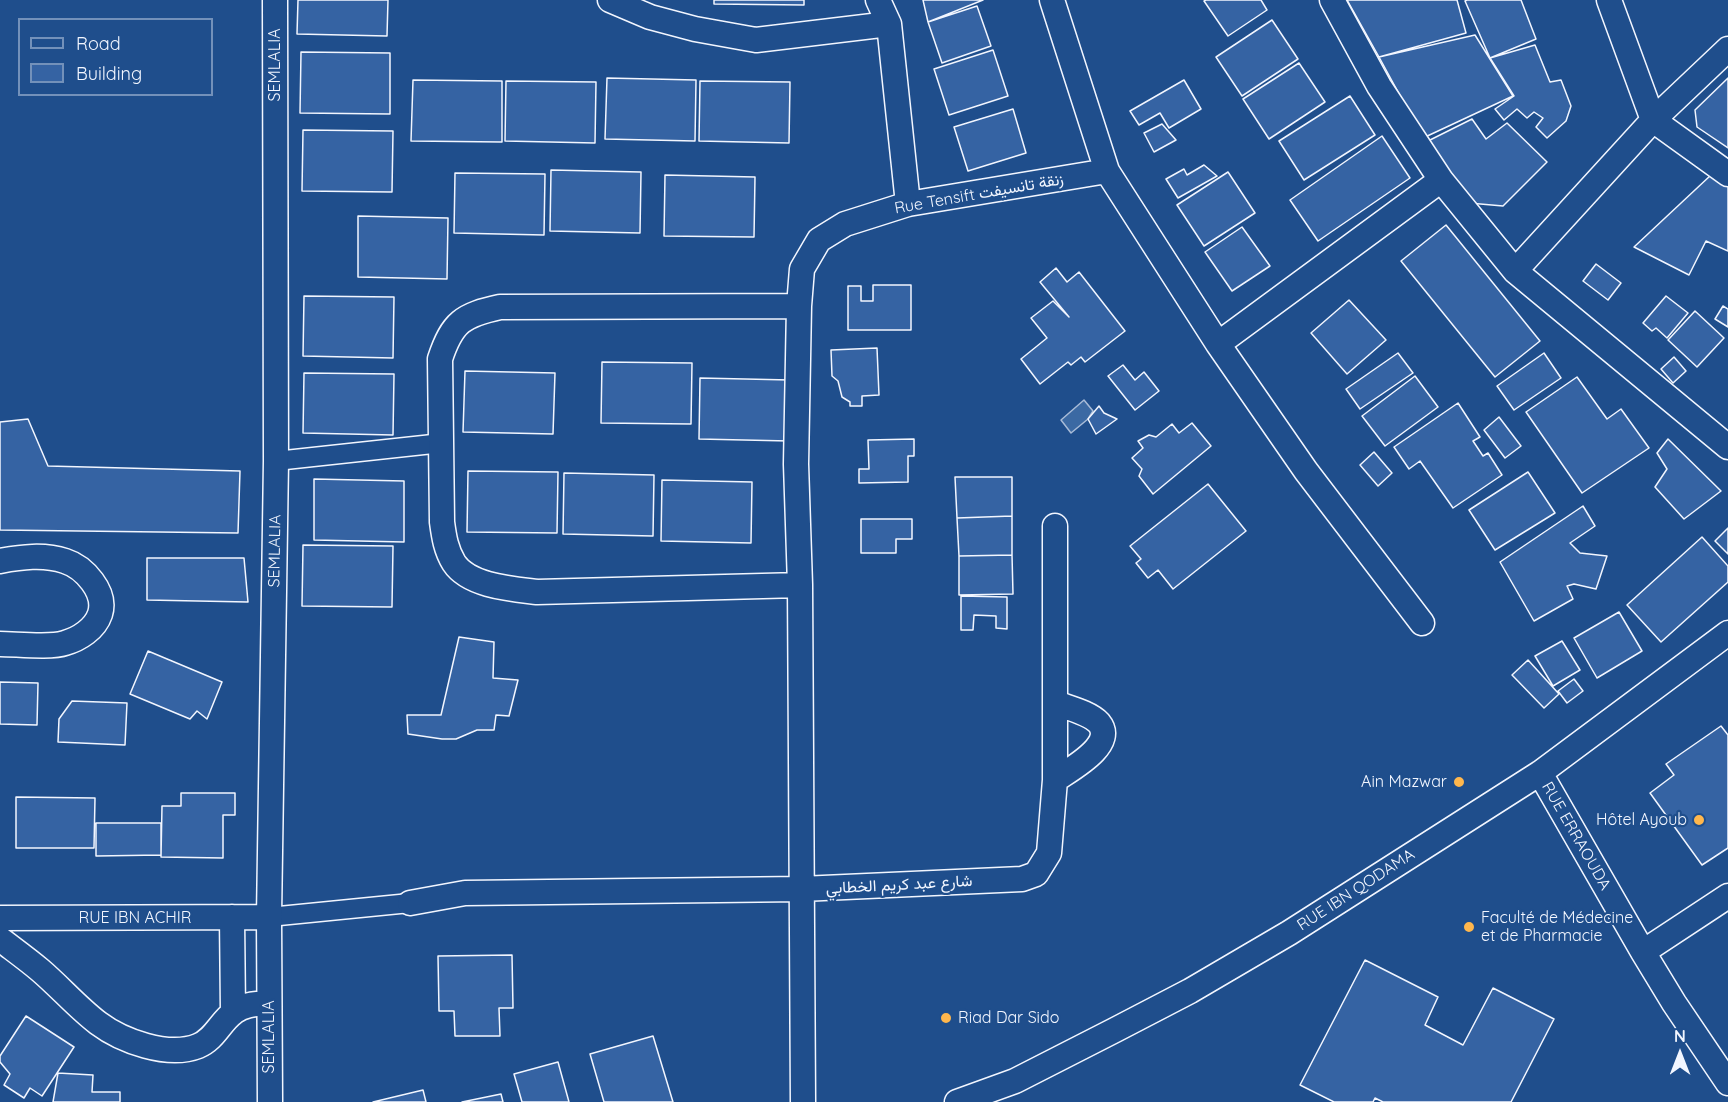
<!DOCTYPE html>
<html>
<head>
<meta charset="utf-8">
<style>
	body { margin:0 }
	#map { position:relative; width:1728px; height:1102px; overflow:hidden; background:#1f4e8c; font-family:Quicksand,sans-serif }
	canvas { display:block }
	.legend { position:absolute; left:18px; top:18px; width:195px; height:78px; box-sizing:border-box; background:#1f4e8c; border:2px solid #7391ba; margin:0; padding:8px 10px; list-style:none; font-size:18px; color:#f2f6ff }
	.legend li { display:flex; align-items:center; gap:12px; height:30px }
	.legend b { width:30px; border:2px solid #7391ba }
	.north { position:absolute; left:1650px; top:1024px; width:60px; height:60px; -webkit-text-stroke:4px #1f4e8c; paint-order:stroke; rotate:0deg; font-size:16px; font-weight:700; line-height:24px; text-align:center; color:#f2f6ff }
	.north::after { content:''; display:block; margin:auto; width:21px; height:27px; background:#f2f6ff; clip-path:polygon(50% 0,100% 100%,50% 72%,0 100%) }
</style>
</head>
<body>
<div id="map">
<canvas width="1728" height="1102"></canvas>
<ul class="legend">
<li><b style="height:8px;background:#1f4e8c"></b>Road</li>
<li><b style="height:16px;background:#3563a3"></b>Building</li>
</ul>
<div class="north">N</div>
</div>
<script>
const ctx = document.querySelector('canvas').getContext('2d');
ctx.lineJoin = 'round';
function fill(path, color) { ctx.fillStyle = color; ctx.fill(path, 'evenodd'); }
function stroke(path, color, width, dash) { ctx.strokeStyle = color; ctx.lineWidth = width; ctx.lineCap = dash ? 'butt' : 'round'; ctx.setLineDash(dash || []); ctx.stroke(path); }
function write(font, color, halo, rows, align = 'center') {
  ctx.font = font + ' Quicksand,Vazirmatn,sans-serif'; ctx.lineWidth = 4.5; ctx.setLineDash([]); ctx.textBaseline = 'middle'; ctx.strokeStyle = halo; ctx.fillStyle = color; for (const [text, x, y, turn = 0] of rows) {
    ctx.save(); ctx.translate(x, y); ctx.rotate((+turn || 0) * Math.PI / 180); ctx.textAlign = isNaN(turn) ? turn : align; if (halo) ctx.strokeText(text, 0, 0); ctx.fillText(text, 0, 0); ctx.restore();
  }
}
const water = new Path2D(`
	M1084 400 1093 411 1088 419 1071 433 1061 420Z`);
const building = new Path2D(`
	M298 0H388L387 36 297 34Z
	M714 0H804V5L714 4Z
	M923 0H983L928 22Z
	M1206 0H1261L1267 10 1228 36 1204 1Z
	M1347 0H1457L1466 33 1379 57Z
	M1467 0H1521L1536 39 1490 58 1465 1Z
	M977 6 991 46 942 63 928 22Z
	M1272 20 1298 59 1242 96 1216 57Z
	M1475 35 1513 96 1423 138 1379 57Z
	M1535 45 1550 82 1561 80 1571 106 1566 121 1547 138 1536 127 1543 118 1534 112 1527 118 1517 109 1504 120 1495 109 1514 96 1490 58Z
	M993 50 1008 96 949 115 934 69Z
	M301 52 390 53V114L300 113Z
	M1299 63 1325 102 1269 139 1243 99Z
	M607 78 696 80 695 141 605 139Z
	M1728 78V148L1697 127 1695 110Z
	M413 80 502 81V142L411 141Z
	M1184 80 1201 109 1169 128 1160 113 1139 125 1130 111Z
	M506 81 596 82 595 143 505 141Z
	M700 81 790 82 789 143 699 141Z
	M1350 96 1375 135 1304 180 1279 141Z
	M1013 109 1026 153 968 171 954 127Z
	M1472 119 1486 139 1507 123 1547 162 1503 206 1469 203 1426 142Z
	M1162 124 1176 140 1154 152 1144 133Z
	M303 130 393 131 392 192 302 191Z
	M1382 136 1410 178 1318 241 1290 200Z
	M1204 165 1217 176 1178 198 1166 179 1184 169 1187 175Z
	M551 170 641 172 640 233 550 231Z
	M1228 172 1255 213 1204 246 1177 205Z
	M455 173 545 174 544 235 454 233Z
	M665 175 755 177 754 237 664 236Z
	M1711 175 1728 186V251L1706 241 1689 275 1634 247Z
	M358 216 448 218 447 279 358 277Z
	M1446 225 1540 341 1495 377 1401 261Z
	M1242 227 1270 266 1232 291 1205 252Z
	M1596 264 1621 283 1608 300 1583 281Z
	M1056 268 1067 282 1079 272 1125 331 1085 362 1081 357 1071 365 1068 362 1040 384 1021 359 1047 338 1031 318 1053 301 1069 317 1040 282Z
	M873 285H911V330H848V286H861V301H873Z
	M304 296 394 297 393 358 303 356Z
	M1666 296 1688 313 1667 338 1656 328 1652 331 1643 323Z
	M1349 300 1386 340 1347 374 1311 333Z
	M1723 306 1728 309V327L1715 319Z
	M1695 311 1724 338 1697 367 1668 340Z
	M877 348 879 395 862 396V406H850V402L842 397 838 381 832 376 831 350Z
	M1398 353 1413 373 1360 409 1346 389Z
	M1544 353 1561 378 1514 410 1497 386Z
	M1674 357 1686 371 1673 383 1661 369Z
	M602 362 692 363 691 424 601 423Z
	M1123 365 1135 380 1144 372 1159 391 1135 410 1108 376Z
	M465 371 555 373 553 434 463 432Z
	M304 373 394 374 393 435 303 433Z
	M1415 376 1438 407 1385 446 1362 416Z
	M1577 377 1607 419 1621 409 1649 448 1582 493 1526 412Z
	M700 378 790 380 789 441 699 439Z
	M1458 403 1480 437 1473 441 1483 456 1488 453 1502 475 1453 508 1420 461 1409 469 1394 447Z
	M1099 406 1104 413 1117 419 1096 434 1088 419Z
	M1499 417 1521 446 1505 458 1484 430Z
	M28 419 48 466 240 471 238 533 0 530V422Z
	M1192 423 1211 446 1153 494 1139 476 1142 469 1132 458 1143 448 1138 441 1149 435 1156 437 1172 424 1179 433Z
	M914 439V456H908V482L859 483V469H869L868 440Z
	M1668 439 1721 491 1684 519 1655 487 1667 469 1657 453Z
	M1374 452 1392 473 1378 486 1360 465Z
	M468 471 558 472 557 533 467 532Z
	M1528 472 1555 513 1495 550 1469 510Z
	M564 473 654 475 653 536 563 534Z
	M955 477H1012V516L957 518Z
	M314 479 404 481V542L314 540Z
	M662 480 752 482 751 543 661 541Z
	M1208 484 1246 531 1173 589 1158 570 1148 578 1136 563 1141 559 1130 546Z
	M1583 506 1595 526 1570 543 1580 553 1607 556 1596 589 1574 584 1567 586 1573 599 1534 621 1500 562Z
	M1012 516V555L959 556 957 518Z
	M861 519H912V539H896V553H861Z
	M1728 528V554L1715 541Z
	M1702 537 1728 566V582L1661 642 1627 605Z
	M303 545 393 546 392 607 302 606Z
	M1012 555 1013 594 959 595V556Z
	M147 558H244L248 602 147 600Z
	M961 596 1007 597V629L996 628V616L974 615 973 630H961Z
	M1619 612 1642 651 1597 678 1574 638Z
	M459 637 494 642 493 678 518 680 509 716 496 715 494 730H477L456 739H442L408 734 407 715H441Z
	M1562 641 1580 670 1553 686 1535 656Z
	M148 651 222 682 207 719 197 711 190 719 130 694Z
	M1528 660 1559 694 1544 708 1512 675Z
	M1574 679 1583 691 1567 703 1558 691Z
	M0 682 38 683 37 725 0 724Z
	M72 701 127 703 125 745 58 742 59 719Z
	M1721 726 1728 735V848L1702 865 1650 793 1674 775 1666 764Z
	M181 793H235V815H223V858L161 857 162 806H181Z
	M16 797 95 798 94 848H16Z
	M96 823H161V855L96 856Z
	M512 955 513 1008H499L500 1036H455L454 1011H439L438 956Z
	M1365 960 1438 997 1425 1025 1463 1045 1493 988 1554 1019 1511 1102H1383L1375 1098 1373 1102H1334L1300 1085Z
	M26 1016 74 1047 42 1096 30 1088 24 1098 4 1085 10 1074 0 1062V1056Z
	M653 1036 673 1102H604L590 1054Z
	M558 1062 569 1102H522L514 1074Z
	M58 1073 93 1075 92 1092H120V1102H53Z
	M423 1090 426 1102H373Z
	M501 1094 503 1102H462Z`);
const pedestrian = new Path2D(`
	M276 461 442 443
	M269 917 410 903`);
const minor = new Path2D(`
	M610 0 650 17 695 29 756 40 889 24
	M878 0 889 24 908 204
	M1052 0 1107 171 1218 344 1306 471 1422 623
	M1332 0 1379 86 1441 180 1515 271 1728 447
	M1609 0 1653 120 1728 174
	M1515 271 1653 120 1728 49
	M799 306 500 307C463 315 452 322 440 359L442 522C444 537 446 550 454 563 469 586 512 589 537 592L800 585
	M1218 344 1441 180
	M0 561C21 557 44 554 65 561 84 567 107 592 100 614 95 629 79 639 65 643 51 648 16 644 0 644
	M1540 773 1643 952 1674 1003 1728 1083
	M1055 780C1069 770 1117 745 1099 723 1090 713 1069 708 1056 703
	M410 903 465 893 801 889 1022 879 1036 874 1049 853 1055 780V526
	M232 917 233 1012
	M0 918 269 917
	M0 939C13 949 27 959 40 970 60 987 77 1007 98 1023 122 1041 168 1058 198 1046 215 1039 220 1022 234 1012 244 1004 257 1004 269 1003
	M1643 952 1728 896
	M270 1102 269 917 276 461 275 0
	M803 1102 800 585 796 464 799 306 802 269 819 240 845 224 908 204 1107 171
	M957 1102 1015 1081 1115 1030 1190 991 1289 933 1540 773 1728 633`);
const markers = [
	[1459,782,6,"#ffb74d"],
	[1699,820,6,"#ffb74d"],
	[1469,927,6,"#ffb74d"],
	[946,1018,6,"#ffb74d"]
];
const streetNames = [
	["SEMLALIA",275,65,-90],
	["Rue Tensift زنقة تانسيفت",979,194,-10],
	["SEMLALIA",275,551,-89],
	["RUE ERRAOUDA",1576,836,60],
	["شارع عبد كريم الخطابي",899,885,-3],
	["RUE IBN QODAMA",1356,890,-33],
	["RUE IBN ACHIR",135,918],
	["SEMLALIA",269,1037,-90]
];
const poiNames = [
	["Ain Mazwar",1447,782],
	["Hôtel Ayoub",1687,820],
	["Faculté de Médecine",1481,918,"left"],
	["et de Pharmacie",1481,936,"left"],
	["Riad Dar Sido",958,1018,"left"]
];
fill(water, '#3b69a3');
stroke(water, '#a8bbd7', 1.5);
fill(building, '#3563a3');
stroke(building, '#f2f6ff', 1.5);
stroke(pedestrian, '#f2f6ff', 21);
stroke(minor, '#f2f6ff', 27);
stroke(pedestrian, '#1f4e8c', 18);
stroke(minor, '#1f4e8c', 24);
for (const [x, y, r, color] of markers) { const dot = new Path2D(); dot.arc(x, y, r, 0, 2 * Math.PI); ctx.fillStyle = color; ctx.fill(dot); stroke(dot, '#1f4e8c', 2); }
write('16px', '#f2f6ff', '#1f4e8c', streetNames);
write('16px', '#f2f6ff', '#1f4e8c', poiNames, 'right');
</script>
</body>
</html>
